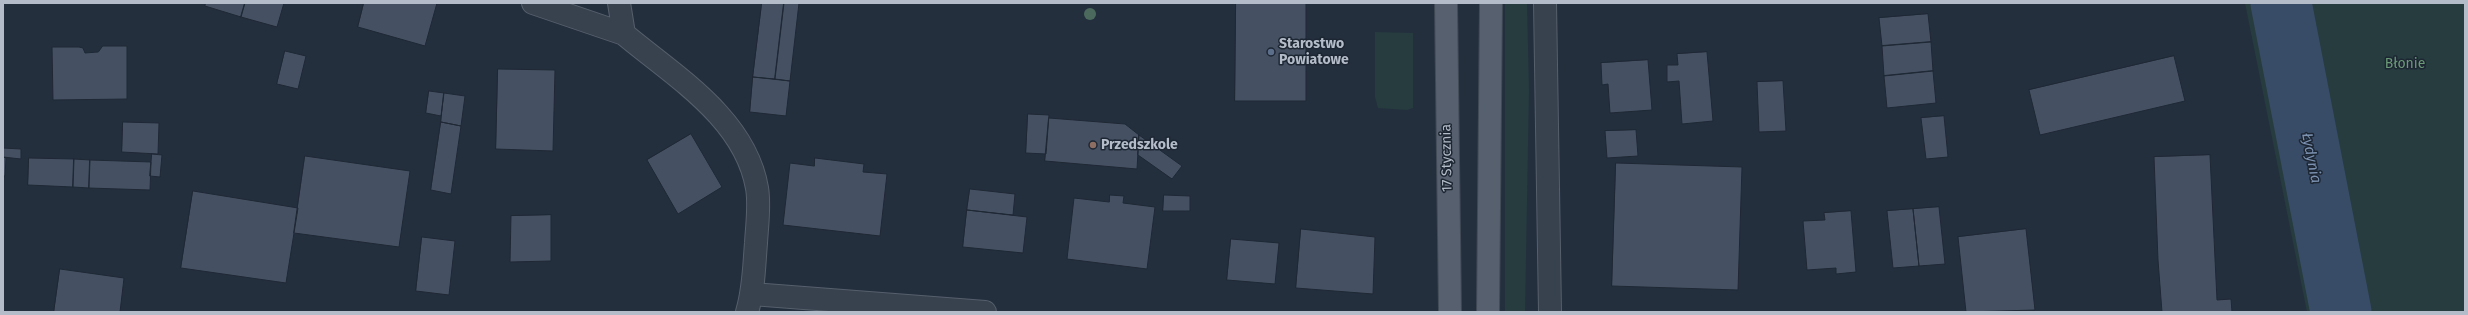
<!DOCTYPE html>
<html>
<head>
<meta charset="utf-8">
<style>
	body { margin:0 }
	#map { position:relative; width:2468px; height:315px; overflow:hidden; background:#242f3e; font-family:"Fira Sans",sans-serif }
	canvas { display:block }
	.frame { position:absolute; inset:0; border:4px solid #b4bcc9; pointer-events:none }
</style>
</head>
<body>
<div id="map">
<canvas width="2468" height="315"></canvas>
<div class="frame"></div>
</div>
<script>
const ctx = document.querySelector('canvas').getContext('2d');
ctx.lineJoin = 'round';
function fill(path, color) { ctx.fillStyle = color; ctx.fill(path, 'evenodd'); }
function stroke(path, color, width, dash) { ctx.strokeStyle = color; ctx.lineWidth = width; ctx.lineCap = dash ? 'butt' : 'round'; ctx.setLineDash(dash || []); ctx.stroke(path); }
function write(font, color, halo, rows, align = 'center') {
  ctx.font = font + ' "Fira Sans",sans-serif'; ctx.lineWidth = 3; ctx.setLineDash([]); ctx.textBaseline = 'middle'; ctx.strokeStyle = halo; ctx.fillStyle = color; for (const [text, x, y, turn = 0] of rows) {
    ctx.save(); ctx.translate(x, y); ctx.rotate((+turn || 0) * Math.PI / 180); ctx.textAlign = isNaN(turn) ? turn : align; if (halo) ctx.strokeText(text, 0, 0); ctx.fillText(text, 0, 0); ctx.restore();
  }
}
const green = new Path2D(`
	M1505 3H1527L1529 90 1525 312H1505Z
	M2245 3H2465V312H2307Z
	M1375 32 1413 33V108L1407 110 1378 108 1375 97Z`);
const river = new Path2D(`
	M2281 3 2341 312`);
const building = new Path2D(`
	M206 3H245L241 17 205 6Z
	M245 3H284L277 27 241 17Z
	M364 3H437L425 46 358 27Z
	M762 3H784L775 79 753 77Z
	M784 3H799L790 81 775 79Z
	M1236 3H1306V101H1235Z
	M1928 14 1931 42 1882 46 1879 18Z
	M1931 42 1933 71 1884 76 1882 46Z
	M103 46H127V99L53 100 52 47H79L83 48 85 53 98 52Z
	M285 51 306 56 298 89 277 84Z
	M1707 52 1713 121 1682 124 1679 81 1667 82V65H1678L1677 54Z
	M2174 56 2185 101 2040 135 2029 90Z
	M1648 60 1652 110 1610 113 1608 84 1602 85 1601 63Z
	M498 69 555 70 553 151 496 149Z
	M1933 71 1936 103 1887 108 1884 76Z
	M753 77 790 81 786 116 750 112Z
	M1783 81 1786 131 1759 132 1757 82Z
	M429 91 444 93 441 116 426 113Z
	M444 93 465 96 461 126 441 122Z
	M1028 114 1049 115 1046 154 1026 153Z
	M1944 116 1948 157 1926 159 1921 118Z
	M1049 118 1125 124 1139 135 1137 169 1045 161Z
	M123 122 159 123 158 154 122 152Z
	M441 122 461 126 451 194 431 190Z
	M1636 130 1638 156 1607 158 1605 131Z
	M691 134 722 187 678 214 647 160Z
	M1139 135 1182 166 1172 179 1138 155Z
	M3 148 21 149V159L3 157Z
	M152 154 162 155 160 177 150 176Z
	M2210 155 2217 300 2231 299 2232 312H2162L2158 260 2154 157Z
	M305 156 410 171 399 247 294 233Z
	M3 157 6 158 5 176H3Z
	M29 158 74 159 73 187 28 185Z
	M815 158 864 164 863 172 887 174 880 236 783 225 790 163 814 166Z
	M74 159 90 160 89 188 73 187Z
	M90 160 151 162 150 190 89 188Z
	M1616 163 1742 167 1738 290 1612 286Z
	M970 189 1015 194 1013 215 967 210Z
	M193 191 298 208 286 283 181 268Z
	M1110 195 1124 196 1123 203 1155 207 1147 269 1067 259 1074 198 1109 202Z
	M1164 195 1190 196V211H1163Z
	M1939 207 1945 264 1919 266 1913 209Z
	M1913 209 1919 266 1893 268 1887 211Z
	M967 210 1027 217 1023 253 963 247Z
	M1851 211 1856 272 1836 274V268L1807 270 1803 221 1825 220 1824 213Z
	M551 215V261L510 262 511 216Z
	M1301 229 1375 237 1373 294 1296 288Z
	M2026 229 2035 310 1966 312 1958 237Z
	M422 237 455 241 449 295 416 291Z
	M1231 239 1279 243 1275 284 1227 280Z
	M60 269 124 278 120 312H54Z`);
const minor = new Path2D(`
	M533 3 624 34
	M619 3 624 34C674 76 745 118 757 188 760 205 757 225 756 243 754 266 754 289 747 312
	M1545 3 1550 312
	M752 294 985 312`);
const major = new Path2D(`
	M1446 3 1450 312
	M1488 312 1491 3`);
const trees = [
	[1090,14]
];
const markers = [
	[1271,52,4,"#5c6f8a"],
	[1093,145,4,"#8d6e63"]
];
const poiNames = [
	["Starostwo",1279,44],
	["Powiatowe",1279,60],
	["Przedszkole",1101,145]
];
const parkNames = [
	["Błonie",2405,64]
];
const streetNames = [
	["17 Stycznia",1447,158,-91]
];
const waterNames = [
	["Łydynia",2311,158,79]
];
fill(green, '#263c3f');
stroke(river, '#394c67', 61);
fill(building, '#455162');
stroke(building, '#1f2835', 1);
stroke(minor, '#565f6c', 24);
stroke(major, '#414a57', 24);
stroke(minor, '#38414e', 22);
stroke(major, '#56606e', 22);
ctx.fillStyle = '#4b6a5d';
for (const [x, y] of trees) { ctx.beginPath(); ctx.arc(x, y, 6, 0, 2 * Math.PI); ctx.fill(); }
for (const [x, y, r, color] of markers) { const dot = new Path2D(); dot.arc(x, y, r, 0, 2 * Math.PI); ctx.fillStyle = color; ctx.fill(dot); stroke(dot, '#1d2633', 1.5); }
write('bold 14px', '#b4bcc9', '#1d2633', poiNames, 'left');
write('14px', '#6b9a76', '#1d2633', parkNames);
write('14px', '#b4bcc9', '#1d2633', streetNames);
write('italic 15px', '#7c92b1', '#1d2633', waterNames);
</script>
</body>
</html>
